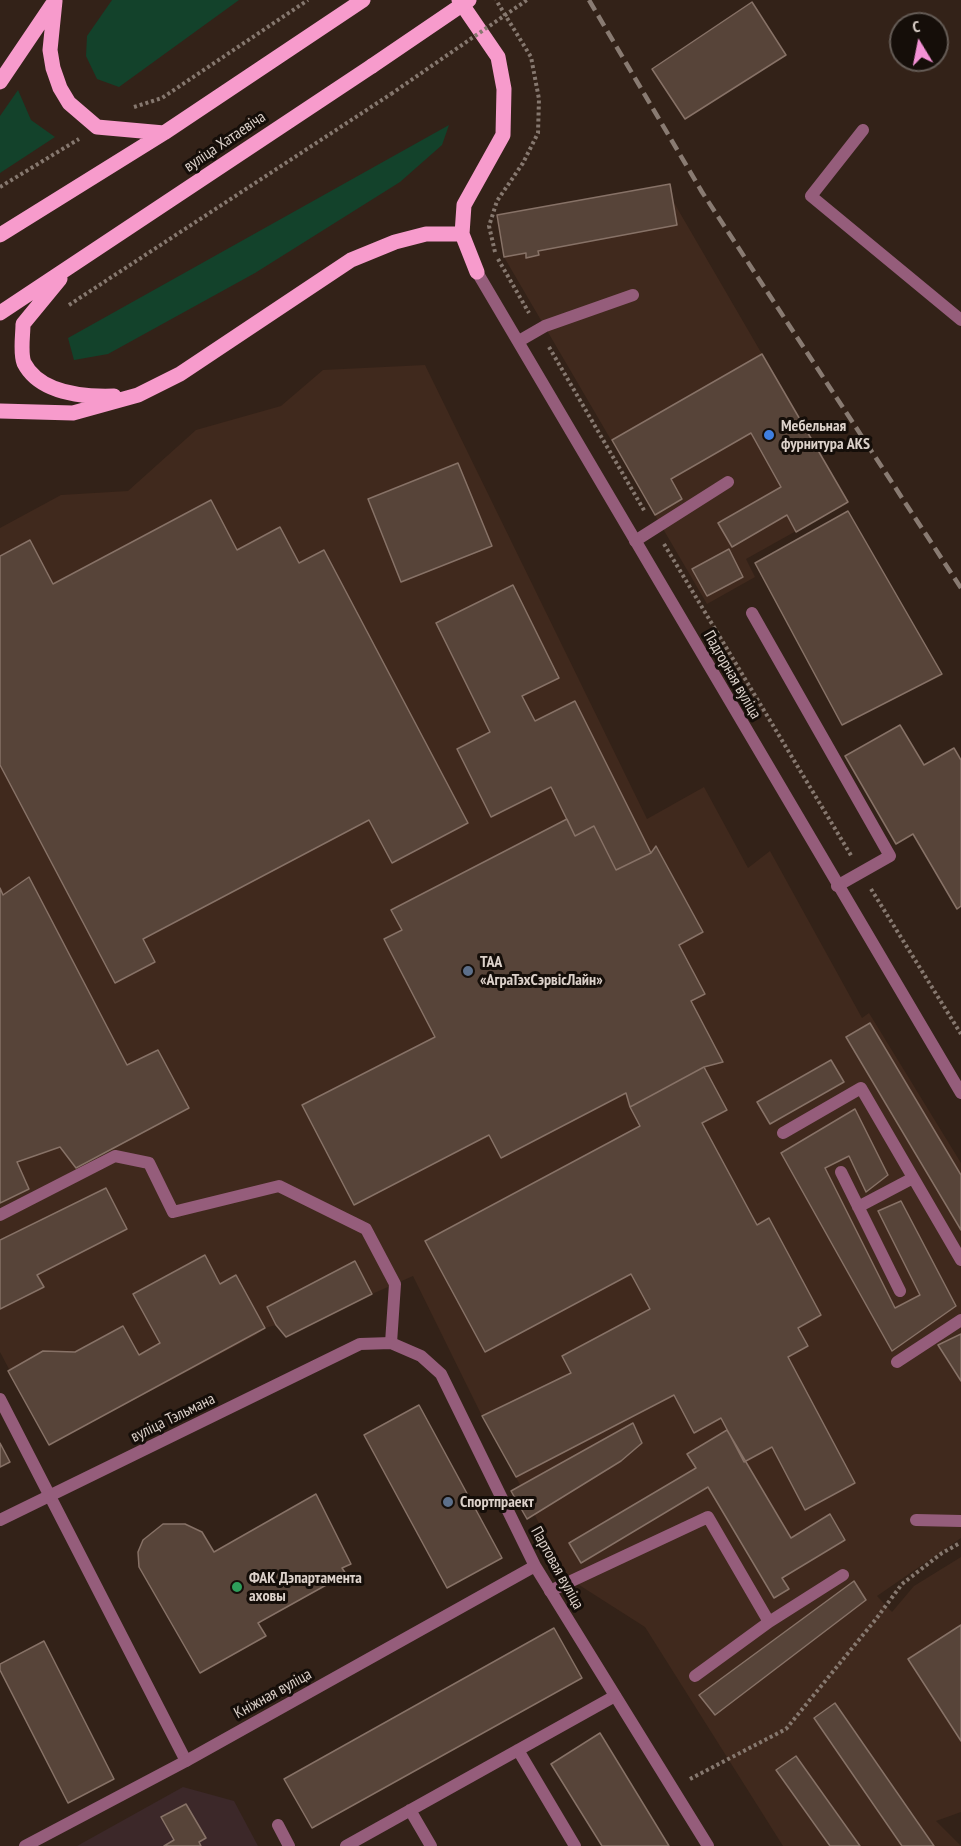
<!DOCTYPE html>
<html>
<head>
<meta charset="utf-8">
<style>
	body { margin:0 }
	#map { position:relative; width:961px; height:1846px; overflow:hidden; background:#332218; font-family:"PT Sans Narrow",sans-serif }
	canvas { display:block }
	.north { position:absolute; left:889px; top:12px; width:60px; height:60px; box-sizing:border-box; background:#150e09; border:2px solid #655c56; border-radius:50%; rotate:350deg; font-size:16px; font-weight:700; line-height:24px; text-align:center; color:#dcd1ca }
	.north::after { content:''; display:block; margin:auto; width:21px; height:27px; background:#f391d5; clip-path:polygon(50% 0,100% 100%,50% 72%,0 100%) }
</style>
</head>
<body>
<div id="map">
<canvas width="961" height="1846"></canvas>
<div class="north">С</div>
</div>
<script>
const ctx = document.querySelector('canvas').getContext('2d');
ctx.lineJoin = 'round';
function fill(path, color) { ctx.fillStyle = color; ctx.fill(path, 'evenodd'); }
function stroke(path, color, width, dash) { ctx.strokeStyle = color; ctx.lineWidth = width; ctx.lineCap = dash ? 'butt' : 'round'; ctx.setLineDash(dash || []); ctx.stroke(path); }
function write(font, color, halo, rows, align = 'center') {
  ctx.font = font + ' "PT Sans Narrow",sans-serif'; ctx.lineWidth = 6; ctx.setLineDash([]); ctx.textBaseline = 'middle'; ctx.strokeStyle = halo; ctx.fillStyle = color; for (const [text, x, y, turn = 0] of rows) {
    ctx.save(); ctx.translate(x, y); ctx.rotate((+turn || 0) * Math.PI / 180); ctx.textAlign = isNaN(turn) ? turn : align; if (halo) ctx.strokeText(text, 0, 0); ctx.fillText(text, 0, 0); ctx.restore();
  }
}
const built = new Path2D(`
	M670 184 673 201 848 502 746 559 755 577 707 604 504 257 497 215Z
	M425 365 647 819 704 787 748 868 770 851 862 1018 869 1013 961 1163V1538L877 1596 892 1612 914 1586 961 1557V1812L936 1821 961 1846H783L645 1627 565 1576 516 1477 482 1416 413 1276 372 1294 286 1337 276 1325 265 1328 256 1335 49 1445 0 1352V528L61 495 128 491 196 430 281 406 323 370Z`);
const education = new Path2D(`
	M183 1787 234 1801 258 1846H77Z`);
const green = new Path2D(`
	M112 0H239L119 87 97 79 86 56 87 36Z
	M18 90 31 120 55 137 0 173V116Z
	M449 125 442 145 400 182 255 273 108 354 74 360 68 338Z`);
const building = new Path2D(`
	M752 2 786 55 685 119 652 69Z
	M670 184 677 225 538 251 539 255 526 258V253L504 257 497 215Z
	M762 354 848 502 796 532 787 515 732 547 718 523 781 487 751 433 671 479 682 499 655 515 612 440Z
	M458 463 492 546 401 582 368 499Z
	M211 500 237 550 280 527 299 563 324 550 468 823 392 863 369 820 143 939 155 962 115 983 0 765V556L30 540 53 584Z
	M848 511 942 674 842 725 755 563Z
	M729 549 743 577 707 596 692 569Z
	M513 585 559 678 522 696 535 721 575 701 651 853 616 870 594 826 575 836 551 787 491 817 457 749 490 732 436 623Z
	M900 725 924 765 954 748 961 760V906L957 909 913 834 896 844 845 756Z
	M567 819 575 836 594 826 616 870 651 853 656 846 703 932 679 945 705 994 691 1001 723 1062 704 1067 630 1107 626 1093 501 1158 489 1135 354 1205 302 1105 435 1037 384 939 402 930 391 910Z
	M29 877 127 1065 158 1050 189 1108 76 1168 60 1147 17 1162 29 1189 0 1203V888L3 895Z
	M870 1023 961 1175V1230L846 1037Z
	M831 1060 844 1082 770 1124 757 1102Z
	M704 1067 727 1110 702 1123 757 1225 769 1218 821 1315 798 1328 808 1346 788 1357 855 1483 805 1510 772 1447 744 1462 721 1418 694 1433 674 1395 516 1477 482 1416 571 1373 562 1356 650 1309 631 1274 485 1352 425 1241 640 1126 630 1107Z
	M855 1109 888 1175 866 1192 849 1156 825 1168 895 1308 920 1295 878 1211 901 1201 956 1306 892 1351 781 1153Z
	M106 1188 127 1229 37 1275 44 1287 0 1309V1240Z
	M205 1255 220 1284 236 1275 265 1328 49 1445 8 1371 43 1351 75 1352 123 1326 139 1355 160 1343 133 1294Z
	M355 1261 372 1294 286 1337 276 1325 267 1307Z
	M961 1334V1381L938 1345Z
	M419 1405 502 1558 447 1588 364 1435Z
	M633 1423 642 1443 621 1461 527 1519 511 1491Z
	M727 1430 791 1538 830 1514 845 1540 782 1578 789 1589 774 1598 708 1487 581 1563 569 1543 696 1468 687 1454Z
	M0 1443 10 1462 0 1467Z
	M316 1494 351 1564 342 1568 346 1574 258 1623 266 1636 200 1673 139 1567 138 1552 143 1540 163 1524H185L202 1532 214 1552Z
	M854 1581 866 1600 715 1715 699 1695Z
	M961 1625V1741L908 1659Z
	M554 1628 582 1678 312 1828 284 1779Z
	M44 1641 114 1779 68 1803 0 1670V1664Z
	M835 1703 934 1846H902L814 1718Z
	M600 1733 669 1846H602L551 1764Z
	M796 1756 860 1846H830L776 1770Z
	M186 1804 206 1838 199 1842 201 1846H164L174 1840 161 1817Z`);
const path = new Path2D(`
	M134 107 162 98 308 0
	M0 187 79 139
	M495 252 489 226 497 201 523 163 538 133 539 99 531 57 496 0
	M498 259 529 313
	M69 305 391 94
	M549 347 645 512
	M664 544 852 857
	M871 889 961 1034
	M690 1779 786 1729 876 1619 902 1584 942 1553 960 1543`);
const service = new Path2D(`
	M863 130 811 196 961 320
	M519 341 545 326 633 295
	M635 541 728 482
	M752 613 890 856 837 886
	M783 1133 861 1088 961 1260
	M841 1172 900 1291
	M858 1207 913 1178
	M0 1215 115 1156 149 1163 173 1212 279 1186 366 1229 395 1284 391 1343
	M897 1362 961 1320
	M0 1399 186 1761
	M916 1520 961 1521
	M550 1591 708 1517 769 1622 843 1575
	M695 1676 769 1622
	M518 1750 575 1846
	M410 1810 431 1846
	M278 1825 289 1846
	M346 1846 615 1696`);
const minor = new Path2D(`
	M0 1520 360 1344 391 1343 421 1356 441 1374 535 1566 708 1846
	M25 1846 186 1761 535 1566`);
const tertiary = new Path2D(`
	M477 272 961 1093`);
const primary = new Path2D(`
	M459 0 498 57 504 89 503 135 464 205 462 234 477 272
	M55 1 50 50 53 68 60 88 69 103 97 127 164 133
	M0 82 52 5
	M0 235 164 133 363 0
	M60 279 23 324C23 335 20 353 24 363 40 394 83 397 114 396
	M0 313 372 66
	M0 411 73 413 138 395 180 374 351 260 395 242 426 234H462`);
const rail = new Path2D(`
	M589 0 702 192 961 588`);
const pathBridge = new Path2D(`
	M391 94 527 0`);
const primaryBridge = new Path2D(`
	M372 66 469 0`);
const markers = [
	[769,435,6,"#3f7fe0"],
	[468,971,6,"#5c6f8a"],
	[448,1502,6,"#5c6f8a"],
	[237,1587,6,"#2e9e5b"]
];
const streetNames = [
	["вуліца Хатаевіча",225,142,-34],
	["Падгорная вуліца",732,675,60],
	["вуліца Тэльмана",173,1418,-26],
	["Партовая вуліца",557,1568,61],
	["Кніжная вуліца",273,1694,-29]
];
const poiNames = [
	["Мебельная",781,426],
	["фурнитура AKS",781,444],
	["ТАА",480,962],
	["«АграТэхСэрвісЛайн»",480,980],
	["Спортпраект",460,1502],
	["ФАК Дэпартамента",249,1578],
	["аховы",249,1596]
];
fill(built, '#40291d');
fill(education, '#3c2829');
fill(green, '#13422b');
fill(building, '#574439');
stroke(building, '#877267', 1.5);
stroke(path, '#86786f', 4, [3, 3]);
stroke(service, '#955d7b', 12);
stroke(minor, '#955d7b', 12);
stroke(tertiary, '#955d7b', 12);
stroke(primary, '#f79bcc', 15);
stroke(rail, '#897b72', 4.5, [12, 6]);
stroke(pathBridge, '#86786f', 4, [3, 3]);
stroke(primaryBridge, '#f79bcc', 15);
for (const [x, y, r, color] of markers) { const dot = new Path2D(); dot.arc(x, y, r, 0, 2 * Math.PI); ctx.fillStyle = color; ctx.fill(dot); stroke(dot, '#150e09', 2); }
write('16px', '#dcd1ca', '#150e09', streetNames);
write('bold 16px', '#dcd1ca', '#150e09', poiNames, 'left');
</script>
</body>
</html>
